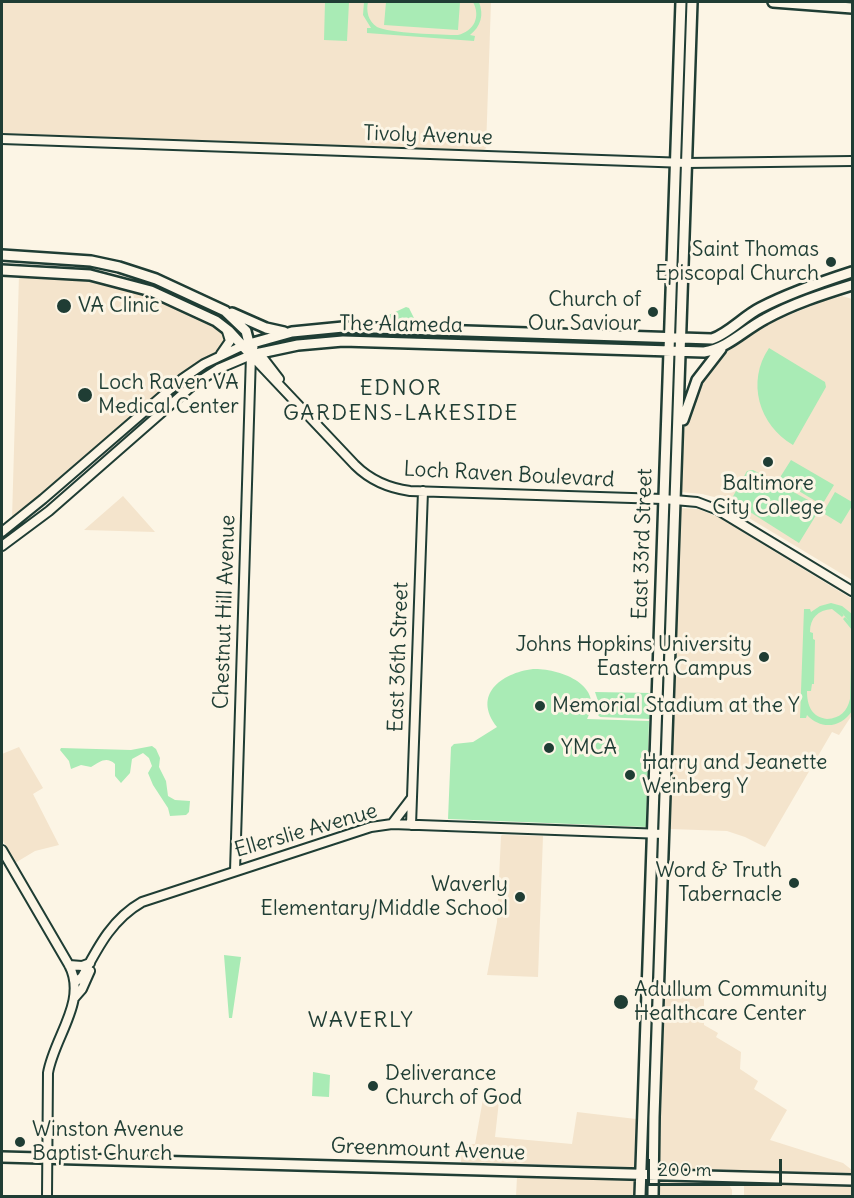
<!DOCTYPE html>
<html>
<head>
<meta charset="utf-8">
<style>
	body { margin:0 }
	#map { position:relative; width:854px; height:1198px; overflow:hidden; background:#fcf5e5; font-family:Delius,sans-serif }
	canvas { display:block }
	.frame { position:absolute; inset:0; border:3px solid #1f3d34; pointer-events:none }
	.scale { position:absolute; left:647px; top:1159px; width:135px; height:27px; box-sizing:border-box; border:3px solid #1f3d34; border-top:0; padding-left:8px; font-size:18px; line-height:21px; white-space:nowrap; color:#1f3d34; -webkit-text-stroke:4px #fcf5e5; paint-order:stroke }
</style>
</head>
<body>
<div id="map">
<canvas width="854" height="1198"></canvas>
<div class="frame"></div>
<div class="scale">200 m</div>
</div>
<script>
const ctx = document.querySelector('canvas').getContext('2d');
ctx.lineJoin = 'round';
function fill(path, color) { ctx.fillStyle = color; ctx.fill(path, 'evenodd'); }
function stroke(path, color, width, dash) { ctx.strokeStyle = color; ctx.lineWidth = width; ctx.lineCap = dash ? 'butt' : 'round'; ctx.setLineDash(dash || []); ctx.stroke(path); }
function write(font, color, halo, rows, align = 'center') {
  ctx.font = font + ' Delius,sans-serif'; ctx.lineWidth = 6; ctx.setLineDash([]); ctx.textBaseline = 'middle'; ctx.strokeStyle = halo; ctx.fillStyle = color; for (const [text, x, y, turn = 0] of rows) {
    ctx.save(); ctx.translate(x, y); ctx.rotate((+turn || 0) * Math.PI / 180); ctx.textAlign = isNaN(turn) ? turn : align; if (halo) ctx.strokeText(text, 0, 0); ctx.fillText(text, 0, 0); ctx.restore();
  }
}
const built = new Path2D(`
	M2 2H491L486 148 484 150 430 149 2 135Z
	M19 275 80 278 113 284 154 297 209 321 224 332 228 338 220 350 183 373 30 506 12 519Z
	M842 296 852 299V580L714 497 702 494 681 492 684 431 690 410 702 383 718 361 734 345 750 334 777 320 826 300Z
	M123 496 155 532 84 530Z
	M682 508 698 509 718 517 852 599V715L839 735 832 732 765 847 745 837 727 831 670 829 680 511Z
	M19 747 43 788 33 794 59 845 35 851 15 863 2 839V754Z
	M502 835 543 836 538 977 487 975 497 922 501 836Z
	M696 996 704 997V1025L718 1033 716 1037 741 1052 740 1069 758 1081 754 1089 787 1110 770 1140 843 1163 852 1170V1173L659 1168 665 997Z
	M483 1099 499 1101 495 1137 572 1144 577 1112 636 1119 634 1167 461 1162 462 1144H475Z
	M517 1177 635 1179V1196H516Z
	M659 1180 727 1181 732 1190V1196H659Z
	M744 1182 852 1186V1196H744Z`);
const green = new Path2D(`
	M325 2H349L347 41 324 40Z
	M364 2H368C366 11 368 21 377 27 388 33 443 35 458 35 474 31 481 17 473 2H479C484 15 481 26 470 35L475 36 474 41 367 33V28H371L363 15Z
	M386 2H460L458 30 384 25Z
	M406 307 409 308 416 322 415 326 380 325V319Z
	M769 348 825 382 826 387 793 445C759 425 746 382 769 348Z
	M791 460 834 485 822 505 779 479Z
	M753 470 821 507 799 543 731 500 747 471Z
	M835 492 852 502V506L841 524 823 513Z
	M831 603 842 606 852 614V711C841 728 821 730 807 715L806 718H800L804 609H810L811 612 820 606ZM832 609 842 617 844 615 841 612 849 621 845 617 843 619 852 630 850 699C847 712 840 718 827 719 812 717 807 706 807 691H811L812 684H814L815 640 813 639V633L810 632C810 618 818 610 832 609Z
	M533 669C559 668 606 685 587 719L649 721 646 827 448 819 451 747 454 744 473 742 497 727C472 695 501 673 533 669Z
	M595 692 651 693 650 719 600 717 598 715V701Z
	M152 746 156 749 160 758 159 767 166 781 168 796 175 800 190 801 189 812 186 815 170 816 168 808 153 785 148 773 152 766 149 758 143 753 132 759 130 773 121 783 115 776V764C106 756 100 762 91 767L81 765 71 769 69 761 60 750 61 748 131 750Z
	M224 955 241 957 232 1018H229Z
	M313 1072 330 1075 329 1097 312 1096Z`);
const secondary = new Path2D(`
	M2 139 687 163 852 161
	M259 353 279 379
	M221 354 230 341 227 331
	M251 355 355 465C370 480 388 488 410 491L663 499 697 502 718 510 852 591
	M2 532 43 499 182 379 204 364 242 346
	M2 546 49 511 193 385 218 369 251 355
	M392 824 411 799
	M411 825 423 491
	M2 850 69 965C88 1001 54 1037 48 1073L47 1196
	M235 871 251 355
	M69 965 82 966 90 963
	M75 982 82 977C98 947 112 919 142 902L371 827 392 824 664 834
	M75 997 82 989 90 971`);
const primary = new Path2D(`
	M773 2 852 8
	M2 255 91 261 119 267 156 279 225 311 246 331 249 343 253 347
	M2 270 90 275 151 291 216 321 229 331 251 355 298 345 343 341 704 352C728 348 744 330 765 319 792 304 823 294 852 285
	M232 313 266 328 284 332
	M242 346 292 332 343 327 712 339C728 334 744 316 760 308 789 293 821 282 852 272
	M683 420 697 380 721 349
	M2 1157 852 1180
	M640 1196 681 2
	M653 1196 654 1117 692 2`);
const markers = [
	[831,262,6,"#1f3d34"],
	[64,306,8,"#1f3d34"],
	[653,312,6,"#1f3d34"],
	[85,395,8,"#1f3d34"],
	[768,462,6,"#1f3d34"],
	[764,657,6,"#1f3d34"],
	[540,706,6,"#1f3d34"],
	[549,748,6,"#1f3d34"],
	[630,775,6,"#1f3d34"],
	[794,883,6,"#1f3d34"],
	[520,897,6,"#1f3d34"],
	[621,1002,8,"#1f3d34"],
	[373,1086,6,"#1f3d34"],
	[20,1142,6,"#1f3d34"]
];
const streetNames = [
	["Tivoly Avenue",428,136,2],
	["The Alameda",401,325,1],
	["Loch Raven Boulevard",509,475,3],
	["East 33rd Street",643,544,-88],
	["Chestnut Hill Avenue",225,612,-88],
	["East 36th Street",399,657,-88],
	["Ellerslie Avenue",306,831,-16],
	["Greenmount Avenue",428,1150,2]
];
const poiNames = [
	["Saint Thomas",819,250,"right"],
	["Episcopal Church",819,274,"right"],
	["Church of",641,300,"right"],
	["Our Saviour",641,324,"right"],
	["VA Clinic",78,306],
	["Loch Raven VA",98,383],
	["Medical Center",98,407],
	["Baltimore",768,484,"center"],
	["City College",768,508,"center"],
	["Johns Hopkins University",752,645,"right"],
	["Eastern Campus",752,669,"right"],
	["Memorial Stadium at the Y",552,706],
	["YMCA",561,748],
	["Harry and Jeanette",642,763],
	["Weinberg Y",642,787],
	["Word & Truth",782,871,"right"],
	["Tabernacle",782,895,"right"],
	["Waverly",508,885,"right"],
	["Elementary/Middle School",508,909,"right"],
	["Adullum Community",634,990],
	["Healthcare Center",634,1014],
	["Deliverance",385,1074],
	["Church of God",385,1098],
	["Winston Avenue",32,1130],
	["Baptist Church",32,1154]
];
const neighbourhoodNames = [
	["EDNOR",401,389],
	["GARDENS-LAKESIDE",401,414],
	["WAVERLY",361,1021]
];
fill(built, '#f4e4cc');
fill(green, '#a9ebb5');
stroke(secondary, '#1f3d34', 12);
stroke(primary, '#1f3d34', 14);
stroke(secondary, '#fcf5e5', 8);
stroke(primary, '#fcf5e5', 9);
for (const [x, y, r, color] of markers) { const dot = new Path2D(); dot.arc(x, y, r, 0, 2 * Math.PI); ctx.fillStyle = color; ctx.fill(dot); stroke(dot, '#fcf5e5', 2); }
write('21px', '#1f3d34', '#fcf5e5', streetNames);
write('21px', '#1f3d34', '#fcf5e5', poiNames, 'left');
ctx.letterSpacing = '1.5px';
write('22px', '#1f3d34', '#fcf5e5', neighbourhoodNames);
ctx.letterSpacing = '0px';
</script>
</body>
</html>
